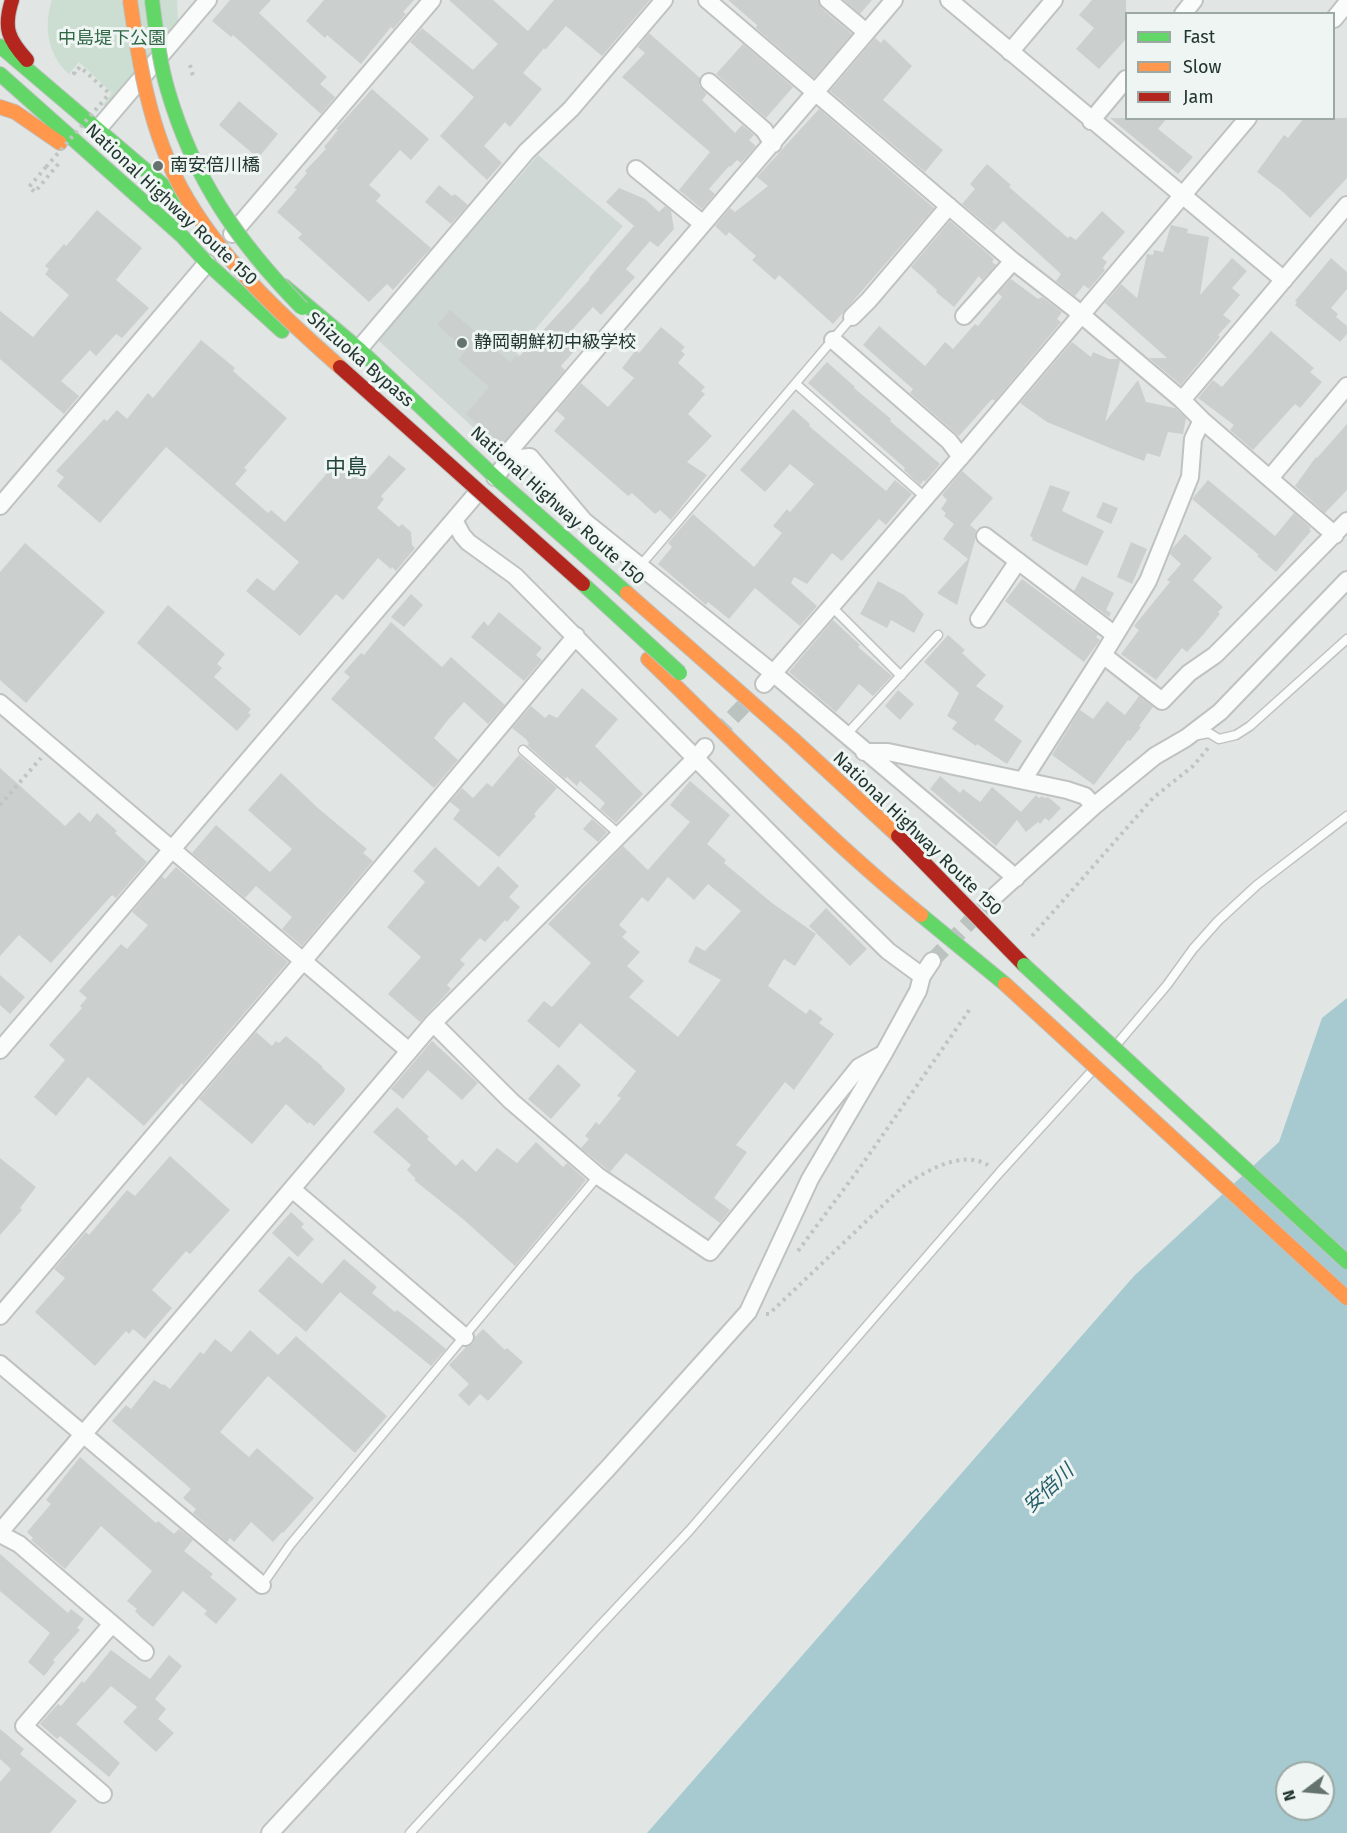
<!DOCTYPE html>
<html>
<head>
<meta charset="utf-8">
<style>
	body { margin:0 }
	#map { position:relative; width:1347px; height:1833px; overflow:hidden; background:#e1e6e4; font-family:"Fira Sans",sans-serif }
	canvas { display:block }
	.legend { position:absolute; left:1125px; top:12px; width:210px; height:108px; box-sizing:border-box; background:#eef5f2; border:2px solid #9ca8a4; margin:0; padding:8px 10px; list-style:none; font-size:18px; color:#223530 }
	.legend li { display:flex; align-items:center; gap:12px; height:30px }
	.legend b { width:30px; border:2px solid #9ca8a4 }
	.north { position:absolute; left:1275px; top:1761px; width:60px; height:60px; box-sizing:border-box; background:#eef5f2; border:2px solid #9ca8a4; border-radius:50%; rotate:254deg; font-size:16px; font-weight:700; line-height:24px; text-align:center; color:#223530 }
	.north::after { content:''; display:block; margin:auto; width:21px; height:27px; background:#65736f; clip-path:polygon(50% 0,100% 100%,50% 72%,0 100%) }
</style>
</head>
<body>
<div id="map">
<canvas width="1347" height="1833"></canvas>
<ul class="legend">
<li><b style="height:8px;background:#63d668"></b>Fast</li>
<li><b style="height:8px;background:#ff974d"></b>Slow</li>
<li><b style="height:8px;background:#b3261e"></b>Jam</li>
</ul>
<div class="north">N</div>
</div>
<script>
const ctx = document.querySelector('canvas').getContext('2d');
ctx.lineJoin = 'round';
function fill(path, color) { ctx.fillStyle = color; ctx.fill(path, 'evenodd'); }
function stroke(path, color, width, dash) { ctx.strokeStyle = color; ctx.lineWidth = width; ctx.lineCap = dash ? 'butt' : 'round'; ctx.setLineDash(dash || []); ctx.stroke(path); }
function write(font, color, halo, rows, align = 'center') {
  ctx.font = font + ' "Fira Sans","Noto Sans JP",sans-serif'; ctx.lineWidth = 6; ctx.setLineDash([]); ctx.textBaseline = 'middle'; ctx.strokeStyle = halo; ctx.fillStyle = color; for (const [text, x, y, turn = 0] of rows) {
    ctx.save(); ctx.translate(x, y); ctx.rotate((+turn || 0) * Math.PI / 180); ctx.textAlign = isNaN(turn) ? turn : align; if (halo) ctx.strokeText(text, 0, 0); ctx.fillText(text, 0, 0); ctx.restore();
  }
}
const built = new Path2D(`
	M538 155 623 226 516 352 555 389 500 452 378 340Z`);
const green = new Path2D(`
	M52 0H177L178 21 106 108 103 105 112 93 79 62 69 74C48 56 43 26 52 0Z`);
const water = new Path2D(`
	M1347 998V1833H647L1134 1276 1279 1142 1322 1018ZM1287 1773H1323V1809H1287Z`);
const building = new Path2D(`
	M230 0H271L259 13 327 77 320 84 335 97 321 114 233 35 231 37 212 21Z
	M324 0H414L403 12 406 14 393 29 391 27 361 64 327 35 325 38 306 21Z
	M449 0H493L528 31 554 0H650L602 56 566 26 545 50 544 48 523 73 542 89 510 127 505 122 484 146 502 163 487 180 440 136 474 97 410 42 422 28 473 70 498 44Z
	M728 0H818L821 8 852 34 814 78 756 28 757 25Z
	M844 0H872L860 14Z
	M1092 0H1126V39L1099 69 1076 49 1094 28 1079 15Z
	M649 33 700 78 699 86 707 94 702 100 735 133 742 125 754 135 749 140 756 146 741 163 737 160 730 167 729 166 709 189 715 194 702 209 679 190 710 152 622 77 645 53 638 47Z
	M875 38 881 43 884 39 912 66 883 100 943 150 925 172 830 91Z
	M743 44 793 87 766 118 716 74Z
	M372 89 429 139 411 160 400 150 369 185 381 195 376 201 431 248 393 290 387 284 369 302 298 238 302 234 277 212 297 189 294 188 307 173 305 171 326 149 324 147 338 130 336 129Z
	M239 101 278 134 258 158 219 125Z
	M819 109 934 208 833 324 779 275 775 280 752 260 756 256 729 232 726 236 715 226 730 208 735 212 768 186 757 177Z
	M1110 118H1167L1158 129 1193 157 1178 174Z
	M1304 118H1347V178L1310 218 1283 192 1257 172 1284 135 1288 138Z
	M987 164 1011 185 1009 187 1068 238 1070 236 1076 240 1102 211 1125 232 1102 258 1107 262 1103 268 1105 270 1089 289 1084 285 1075 296 1056 281 1061 274 1003 221 994 231 962 204 975 189 970 184Z
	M439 185 452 196 455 194 468 205 451 224 425 202Z
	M619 188 645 199 659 212 665 206 671 211 674 229 658 247 650 241 626 269 635 277 601 315 593 307 572 330 584 340 561 366 565 370 502 444 466 414 489 387 458 360 466 350 437 325 450 310 510 362 515 356 518 358 590 279 589 278 634 226 606 202Z
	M97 210 142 248 116 280 149 308 122 338 116 334 96 356 90 350 61 381 79 396 64 414 0 359V311L33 337 69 295 45 274 49 269 45 266 64 244 66 246Z
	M950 221 994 259 992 262 996 265 982 280 979 276 954 307 936 292 937 290 911 267Z
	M1171 225 1188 229 1187 233 1209 237 1200 295 1232 258 1247 271 1232 288 1240 295 1223 315 1231 321 1218 335 1220 337 1181 385 1149 358H1167L1105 303 1121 284 1137 298 1147 254 1153 255 1154 250 1163 252Z
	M1331 258 1347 272V289L1331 308 1338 314 1336 317 1347 326V334L1340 342 1295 305 1297 302 1295 301Z
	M1011 279 1038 299 1042 297 1062 312 1057 319 1061 322 995 401 992 399 959 436 910 393 913 389 863 345 879 326 925 366 945 342 953 349 975 324 978 326 1002 297 998 293Z
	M661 327 685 347 681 351 685 354 678 363 705 387 701 391 705 394 688 414 712 436 687 462 707 475 671 520 660 510 655 514 632 493 628 496 554 431 565 418 557 411 581 383 608 407 634 378 622 368 636 350 639 353Z
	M1271 331 1314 368 1310 372 1322 382 1300 408 1295 404 1253 450 1230 430 1234 425 1198 398 1213 380 1222 387Z
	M201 340 235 368 233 371 287 418 244 468 247 470 235 484 268 513 271 510 285 522 340 458 367 480 389 455 406 469 381 496 384 499 377 508 399 527 402 524 411 532 412 545 415 548 396 571 392 567 391 569 378 558 343 600 336 594 300 636 246 591 257 578 274 591 299 562 166 447 100 523 57 486 64 477 56 471 104 419 107 421 117 410 127 419 148 393 153 398Z
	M1072 342 1091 357 1093 352 1109 359H1118L1120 361 1105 422 1138 380 1146 402 1175 408 1186 418 1183 434 1168 432 1160 457 1147 453 1144 461 1115 450 1047 422 1020 403Z
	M827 362 855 387 854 388 891 419 890 421 940 464 925 482 924 480 920 485 904 470 905 468 808 383Z
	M793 409 810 424 809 426 886 491 895 480 912 494 886 525 879 519 842 561 832 553 807 584 794 577 791 583 817 606 800 626 755 588 729 619 708 602 706 605 658 564 672 547 668 543 693 514 754 567 782 533 773 526 787 509 790 512 814 484 790 464 765 492 740 470Z
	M1347 424V490L1325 513 1295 486 1316 457 1317 458Z
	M962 471 993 498 970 525 976 530 975 540 957 605 937 593 968 559 943 539 954 524 944 516 946 513 941 509 947 500 942 495Z
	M1208 480 1275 536 1294 513 1311 528 1309 529 1311 531 1276 572 1257 556 1259 555 1192 499Z
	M1050 485 1070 492 1062 511 1104 531 1087 566 1054 551 1032 540 1033 538 1030 536Z
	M1103 502 1118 508 1111 524 1096 517Z
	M1185 534 1212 558 1193 580 1223 607 1218 612 1220 614 1203 635 1187 652 1182 648 1156 680 1121 654 1139 630 1134 626 1170 582 1167 580 1181 564 1170 554 1172 549Z
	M1131 542 1147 549 1132 584 1117 577Z
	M25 543 105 612 26 703 0 680V572Z
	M1082 576 1114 593 1106 610 1111 613 1109 617 1074 591Z
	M1022 579 1098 635 1096 637 1100 640 1084 662 1005 601Z
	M878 581 904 595 924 614 914 633 891 620 887 628 860 614Z
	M411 594 423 605 404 627 391 617Z
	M168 605 225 654 217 664 222 668 214 677 251 709 248 713 251 715 237 731 137 643Z
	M499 612 542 648 536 655 542 660 524 681 471 637 484 621 488 626Z
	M833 620 860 645 858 647 892 676 873 696 859 684 836 712 789 672Z
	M391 622 442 667 451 657 505 705 488 724 464 702 447 721 434 738 458 760 434 788 331 699 350 677 344 672 361 653 364 655Z
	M948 635 965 650 962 653 986 675 976 686 1004 706 994 720 1022 741 1007 764 977 744 976 746 952 729 957 722 947 716 959 693 924 662Z
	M582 688 618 719 595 746 643 794 616 823 600 809 605 803 580 781 577 786 567 777 565 779 527 745 529 744 526 739 512 728 531 706 545 718 549 714 557 718Z
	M898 690 914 704 900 720 885 706Z
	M1139 696 1153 707 1139 726 1141 727 1130 741 1128 740 1094 785 1052 755 1080 710 1093 719 1107 701 1125 715Z
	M519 755 557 788 534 814 536 816 499 857 453 819 460 810 450 802 462 788 473 798 487 783 492 787Z
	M0 768 65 826 79 812 90 822 97 813 117 831 115 833 147 862 116 898 112 895 51 963 19 935 0 956Z
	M281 773 319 809 367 849 363 853 373 861 302 946 282 929 292 917 256 886 245 898 192 853 216 825 270 872 292 849 248 810Z
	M940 776 960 793 963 789 980 802 992 787 1021 812 1036 795 1039 798 1042 796 1045 798 1048 797 1061 808 1049 821 1045 818 1040 824 1038 822 1026 832 1017 820 996 846 930 789Z
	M690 781 730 815 707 844 726 860 724 863 772 903 816 934 795 966 784 959 768 986 806 1014 810 1009 823 1019 819 1023 834 1034 794 1090 785 1082 736 1145 747 1152 714 1198 730 1210 720 1223 626 1153 610 1172 581 1148 589 1139 585 1136 596 1122 599 1125 621 1098 617 1096 636 1071 580 1023 559 1048 527 1021 544 1001 552 1007 591 963 548 924 623 846 648 870 690 822 670 805ZM668 877 694 900 708 884 741 911 705 951 696 946 688 962 721 980 678 1037 629 997 644 981 627 966 640 952 622 937 627 932 619 925 642 897 648 902Z
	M592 819 607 832 598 842 583 829Z
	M435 847 479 887 498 866 519 886 509 897 520 907 507 922 505 920 485 942 480 938 460 960 465 964 447 985 451 989 420 1022 388 994 421 957 387 927 425 882 413 871Z
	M176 867 288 962 183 1085 182 1083 144 1126 88 1077 56 1116 34 1097 65 1060 49 1045 82 1008 80 1006 87 998 79 991 121 944 127 949 148 925 132 912 162 876 165 879Z
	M826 908 867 949 850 966 809 926Z
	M0 975 25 997 10 1014 0 1005Z
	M256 1032 272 1046 276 1041 279 1043 286 1036 323 1067 322 1068 345 1088 344 1092 314 1126 309 1122 308 1124 286 1104 252 1144 199 1099Z
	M432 1041 478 1083 462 1100 428 1070 403 1099 391 1089Z
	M558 1064 581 1085 551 1119 528 1099Z
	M397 1107 429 1137 427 1139 456 1166 462 1159 476 1172 497 1148 517 1163 536 1142 563 1167 567 1163 586 1180 515 1266 463 1219 414 1180 416 1179 407 1170 411 1165 373 1132Z
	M170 1156 230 1210 190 1254 186 1251 152 1290 172 1308 145 1339 133 1329 129 1334 126 1331 95 1366 35 1312 65 1278 54 1269 86 1232 89 1235 127 1190 135 1196Z
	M0 1158 36 1187 20 1208 22 1210 0 1235Z
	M291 1212 304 1224 301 1227 314 1239 298 1257 272 1233Z
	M289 1256 322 1284 344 1259 377 1287 372 1293 395 1312 397 1310 413 1322 446 1349 431 1366 340 1292 306 1332 258 1291Z
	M483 1329 505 1350 507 1348 523 1362 488 1401 480 1394 469 1406 458 1395 469 1384 449 1365 466 1347 473 1344 475 1337Z
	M250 1330 278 1355 296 1336 387 1416 355 1453 268 1376 220 1432 249 1457 257 1448 314 1498 283 1533 282 1532 273 1542 251 1522 234 1542 230 1538 227 1542 193 1513 196 1509 183 1498 191 1489 112 1421 126 1405 131 1409 154 1380 163 1385 164 1384 170 1389 200 1352 204 1354 215 1339 231 1352Z
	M80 1457 156 1523 158 1521 174 1534 179 1529 193 1540 184 1551 213 1574 210 1577 237 1599 216 1624 204 1614 207 1611 183 1591 153 1627 141 1617 135 1611 137 1609 127 1601 152 1571 101 1526 65 1569 31 1540 33 1538 27 1532 51 1504 46 1500Z
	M0 1554 68 1613 71 1609 84 1619 77 1628 80 1630 53 1660 55 1662 44 1676 28 1662 50 1633 0 1591Z
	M111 1650 150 1679 169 1655 182 1666 155 1699 166 1709 158 1719 174 1733 156 1752 123 1722 137 1707 111 1686 76 1724 120 1763 109 1777 60 1736 57 1739 40 1724 58 1704 61 1706 82 1681 84 1683Z
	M0 1729 24 1749 20 1754 77 1801 50 1833H0V1782L11 1769 0 1759Z`);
const streetTunnel = new Path2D(`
	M716 735 754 695
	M932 961 996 895`);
const path = new Path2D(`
	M190 65 193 76 190 77
	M76 74 74 73 80 67 109 93
	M46 167 29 187 35 192 59 163
	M0 805 41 758
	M1032 936 1153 798 1193 766 1209 747
	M798 1251 864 1162 970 1009
	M766 1314H769L901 1188C924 1172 961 1149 988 1165`);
const lane = new Path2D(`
	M796 384 926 498
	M640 566 852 317
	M832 607 901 676
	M846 735 938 635
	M1193 736 1209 733 1219 739 1236 735 1250 726 1347 639
	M523 750 620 835
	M1117 1044 1167 985 1193 949 1218 921 1257 885 1347 816
	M262 1585 290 1545 598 1176
	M410 1833 596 1630 689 1531 1000 1172 1092 1071`);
const street = new Path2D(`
	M707 0 1013 261 1071 306 1182 400 1202 420 1335 535
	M828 0 866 32
	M949 0 1284 280
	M1183 14 1194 0
	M1334 19 1347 3
	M1010 52 1054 0
	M709 82 764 130 773 144
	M1091 121 1126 79
	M98 129 208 0
	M636 169 703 224
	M232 234 432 0
	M964 316 1013 261
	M852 317 869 300 949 206
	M833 340 949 441 961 457
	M359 349 527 151 571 109 664 0
	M1182 400 1347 205
	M510 459 511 449 894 0
	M495 477 510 459 530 457 584 521 773 673 1016 878
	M1270 478 1347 386
	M0 506 207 263
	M985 536 1115 635
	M979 619 1018 561
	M1103 655 1162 701 1189 673 1215 655 1233 637 1347 521
	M764 684 965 452 1248 118
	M0 703 409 1051
	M864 752H888L1067 790 1085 796 1094 806
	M1023 780 1103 655 1148 581 1190 477 1193 439 1202 420
	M996 895 1094 806 1155 756 1186 738 1220 712 1347 580
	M922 976 932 961
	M433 1023 511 1101 598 1176 710 1252 859 1067 883 1054
	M0 1050 454 520
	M292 1189 465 1337
	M0 1316 303 961 576 636
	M0 1364 262 1585
	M0 1532 433 1023 695 759 705 747
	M0 1534 19 1544 145 1652
	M103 1794 24 1726 112 1624
	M270 1833 609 1467 748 1312 810 1179 884 1053 918 991 922 976 888 951 835 899 515 576 468 542 462 535 454 520 477 493`);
const fast = new Path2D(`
	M0 46 196 213
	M0 74 182 236 207 263 282 331
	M284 286 359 349 495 477 627 593
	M921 915 1005 984`);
const slow = new Path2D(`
	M0 107 15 112 60 143
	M627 593 793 739 898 836
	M648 659C737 745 824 836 921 915`);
const jam = new Path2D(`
	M12 0C3 28 8 39 27 60
	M898 836 1024 965`);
const pathBridge = new Path2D(`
	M46 167 110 93`);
const fastBridge = new Path2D(`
	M152 0C156 30 159 61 168 91 194 180 238 242 302 308
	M583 584 680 673
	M1024 965 1347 1262`);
const slowBridge = new Path2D(`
	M130 0C139 64 150 130 181 188 220 259 280 314 340 367
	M1005 984 1347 1298`);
const jamBridge = new Path2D(`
	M340 367 583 584`);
const markers = [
	[158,166,6,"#65736f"],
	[462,343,6,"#65736f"]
];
const parkNames = [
	["中島堤下公園",112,39]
];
const poiNames = [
	["南安倍川橋",170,166],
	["静岡朝鮮初中級学校",474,343]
];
const streetNames = [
	["National Highway Route 150",171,205,43],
	["Shizuoka Bypass",360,360,41],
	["National Highway Route 150",557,506,42],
	["National Highway Route 150",917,834,44]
];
const waterNames = [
	["安倍川",1049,1489,-43]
];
const quarterNames = [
	["中島",346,468]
];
fill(built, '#cfd7d4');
fill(green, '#ccded1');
fill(water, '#a6cad0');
fill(building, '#cbcfce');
stroke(streetTunnel, '#bbc3c0', 16, [16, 8]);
stroke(lane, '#bec3c1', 11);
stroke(street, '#bec3c1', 20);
stroke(fast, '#bcc2c0', 16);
stroke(slow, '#bcc2c0', 16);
stroke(jam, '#bcc2c0', 16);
stroke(path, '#bfc5c3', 4, [3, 4.5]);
stroke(lane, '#fafbfb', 8);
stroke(street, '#fafbfb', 16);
stroke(fast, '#63d668', 14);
stroke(slow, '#ff974d', 14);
stroke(jam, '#b3261e', 14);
stroke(fastBridge, '#bcc2c0', 16, []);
stroke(slowBridge, '#bcc2c0', 16, []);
stroke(jamBridge, '#bcc2c0', 16, []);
stroke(pathBridge, '#bfc5c3', 4, [3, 4.5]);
stroke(fastBridge, '#63d668', 14);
stroke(slowBridge, '#ff974d', 14);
stroke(jamBridge, '#b3261e', 14);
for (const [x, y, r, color] of markers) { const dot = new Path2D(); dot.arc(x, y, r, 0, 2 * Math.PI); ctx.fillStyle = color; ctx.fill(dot); stroke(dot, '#eef5f2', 2); }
write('18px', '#326746', '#eef5f2', parkNames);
write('18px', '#223530', '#eef5f2', poiNames, 'left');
write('18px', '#223530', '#eef5f2', streetNames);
write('italic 20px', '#245d69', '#eef5f2', waterNames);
write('21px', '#21453c', '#eef5f2', quarterNames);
</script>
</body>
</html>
